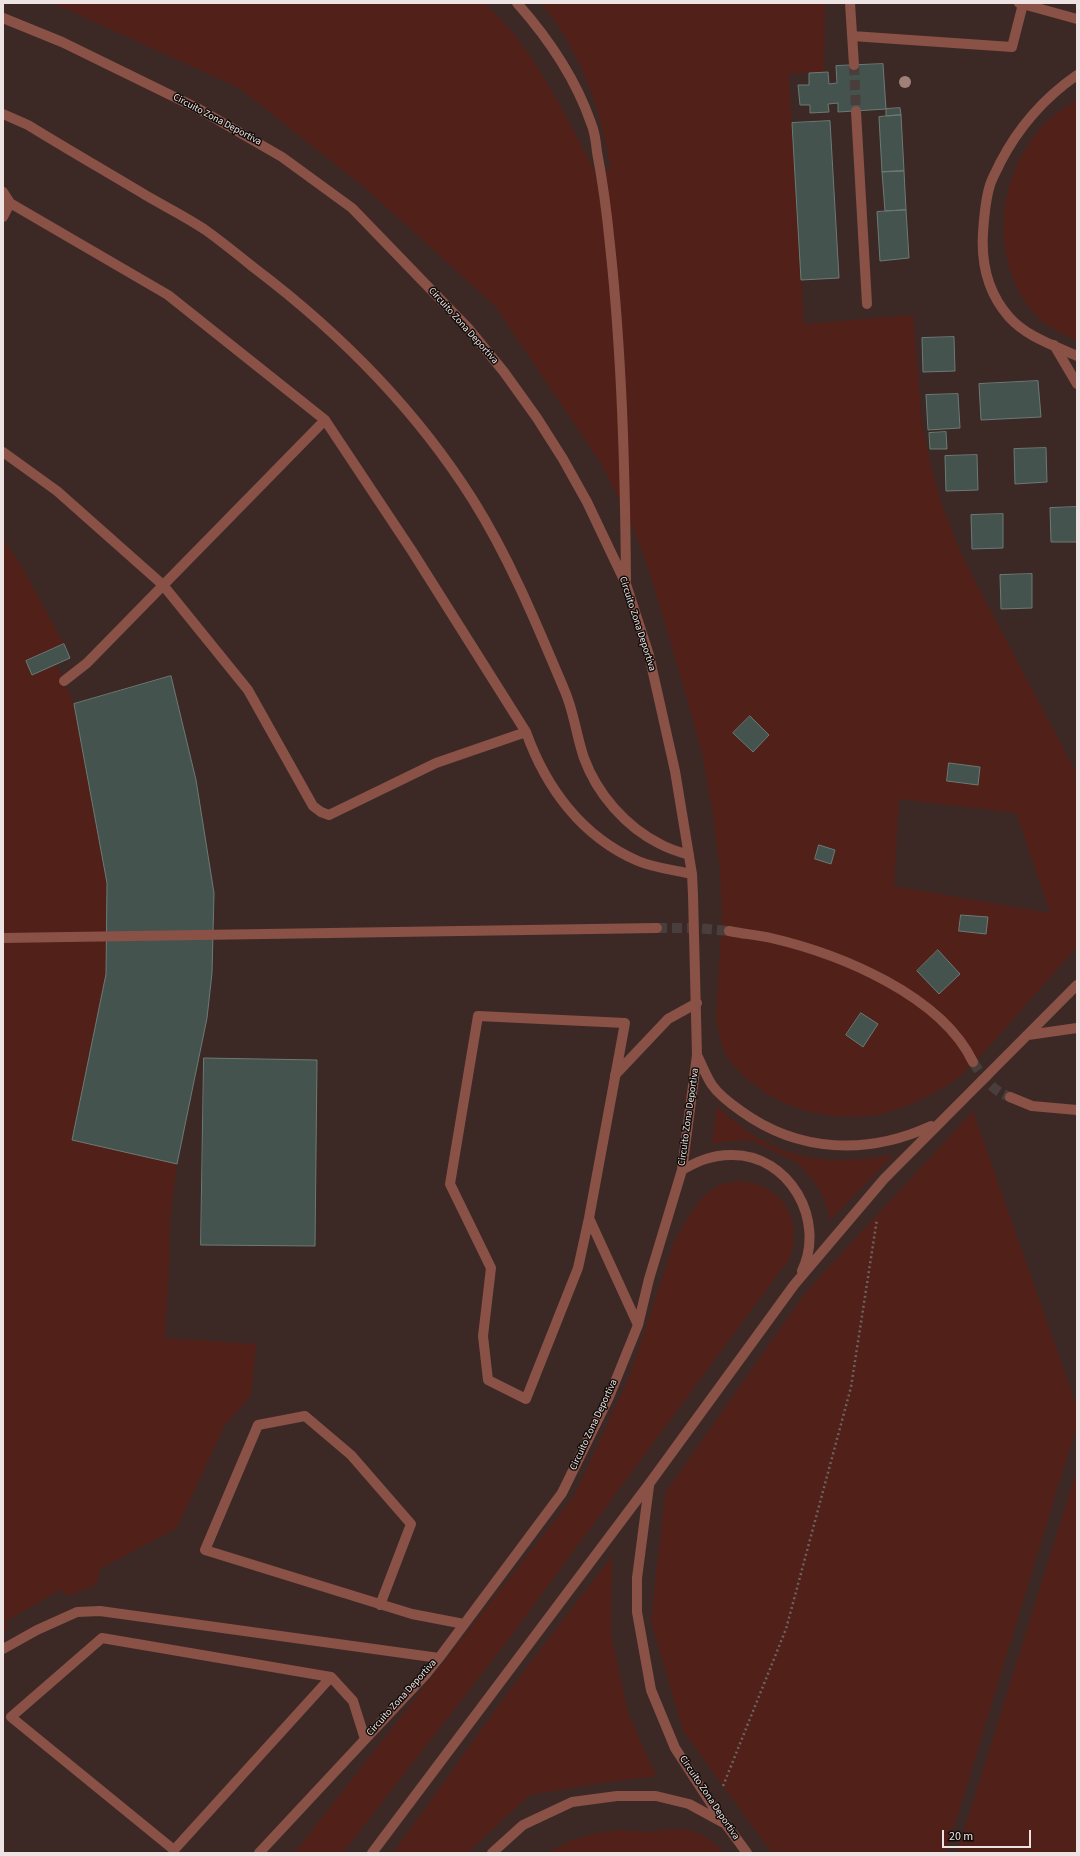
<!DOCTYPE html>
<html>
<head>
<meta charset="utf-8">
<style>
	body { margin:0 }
	#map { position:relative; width:1080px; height:1856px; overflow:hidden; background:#2e211f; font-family:"Source Sans 3",sans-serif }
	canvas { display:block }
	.frame { position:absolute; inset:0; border:4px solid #ece3e2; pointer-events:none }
	.scale { position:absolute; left:942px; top:1830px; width:89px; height:18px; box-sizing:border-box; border:2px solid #ece3e2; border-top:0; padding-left:5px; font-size:12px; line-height:14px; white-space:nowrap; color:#ece3e2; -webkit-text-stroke:3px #120d0b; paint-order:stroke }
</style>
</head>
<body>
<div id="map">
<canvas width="1080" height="1856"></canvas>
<div class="frame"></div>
<div class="scale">20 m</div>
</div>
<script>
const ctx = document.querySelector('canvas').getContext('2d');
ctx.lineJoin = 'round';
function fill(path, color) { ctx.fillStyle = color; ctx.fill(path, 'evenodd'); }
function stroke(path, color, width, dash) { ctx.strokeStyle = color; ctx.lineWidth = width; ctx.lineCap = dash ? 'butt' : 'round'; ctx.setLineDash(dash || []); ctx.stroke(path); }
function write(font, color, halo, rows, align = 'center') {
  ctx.font = font + ' "Source Sans 3",sans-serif'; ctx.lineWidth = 3; ctx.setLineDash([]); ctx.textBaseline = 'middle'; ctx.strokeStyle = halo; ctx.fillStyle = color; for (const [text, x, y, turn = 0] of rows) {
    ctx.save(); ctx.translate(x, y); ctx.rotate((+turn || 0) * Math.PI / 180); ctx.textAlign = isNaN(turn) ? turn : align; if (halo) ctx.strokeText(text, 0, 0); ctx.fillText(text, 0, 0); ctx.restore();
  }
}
const built = new Path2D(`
	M3 3H1077V1853H3Z`);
const green = new Path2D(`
	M53 3H485C495 13 505 23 514 34 547 76 570 124 595 171L611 169C600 108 581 51 541 3H825L824 72 789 74 804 324 913 315 922 423 931 466 943 508 959 548 978 587 1077 774V947L989 1047 955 1081 925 1098 902 1108 879 1115 854 1117 830 1116 807 1111 786 1104 767 1094 749 1081 734 1066 724 1053 716 1019 722 913 720 872 713 815 703 758 688 702 649 570 633 527 602 465 495 306 364 187 239 88ZM949 763 980 767 978 785 947 781ZM899 799 1016 813 1050 913 894 886Z
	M1077 99V341C1061 333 1043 325 1032 311 992 260 996 187 1034 136 1045 121 1061 110 1077 99Z
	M3 538 21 565 64 644 26 661 32 675 57 665 74 704 171 676 196 780 207 1018 177 1164 170 1220 169 1273 165 1338 256 1344 251 1396 225 1425 177 1528 100 1569 97 1584 68 1596 60 1590 5 1622 9 1629 3 1632Z
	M717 1106C772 1159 820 1167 894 1155L830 1220 824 1198 813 1180 797 1162 752 1141H729L712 1144Z
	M973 1111 1077 1407V1425L946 1853H772L683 1731 651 1621 665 1493 805 1293Z
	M741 1181C783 1186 803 1218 790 1258L505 1644 343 1853H294L574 1496 630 1375 675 1239 696 1205 705 1195 715 1187 728 1183Z
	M1077 1469V1853H957Z
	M612 1556 611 1634 628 1712 656 1776 603 1783 530 1795 467 1853H393L511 1688Z
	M674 1829C695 1829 711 1836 723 1853H547L572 1840 596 1833 621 1830 646 1832Z`);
const building = new Path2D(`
	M883 64 886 109 838 112V103L828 104 829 112 810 113V105H800L798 85H809V73L828 72 829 84 837 83 836 66Z
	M900 108 901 115 886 116V109Z
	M901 115 904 171 882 172 879 117Z
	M830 121 839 278 801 280 792 123Z
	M904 171 906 210 885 211 882 172Z
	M906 210 909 258 880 261 877 212Z
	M954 337 955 371 923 372 922 338Z
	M1038 381 1041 417 981 420 979 384Z
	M958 394 960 428 928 430 926 395Z
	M946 432 947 449H930L929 433Z
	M1046 448 1047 482 1015 484 1014 449Z
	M977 455 978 490 946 491 945 456Z
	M1077 507V542H1051L1050 508Z
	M1003 514V548L972 549 971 515Z
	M1032 574V608L1001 609 1000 575Z
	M64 644 70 658 32 675 26 661Z
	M171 676 196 780 214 893 212 973 207 1018 177 1164 72 1140 106 974 107 883 74 704Z
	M750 716 769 735 753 752 733 733Z
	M949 763 980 767 978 785 947 781Z
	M819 845 835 850 831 864 815 859Z
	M961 915 988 917 986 934 959 931Z
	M938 950 960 974 939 994 917 971Z
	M861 1013 878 1024 863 1047 846 1035Z
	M204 1058 317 1060 315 1246 201 1245Z`);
const minorTunnel = new Path2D(`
	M854 65 856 111
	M657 928H696L729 931
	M973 1062C983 1077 992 1091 1010 1097`);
const path = new Path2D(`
	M723 1786 786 1629 851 1387 877 1219`);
const minor = new Path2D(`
	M517 3C549 39 575 77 591 123 595 132 596 142 597 152 603 183 607 214 610 245 622 356 625 468 626 580
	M850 3 854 65
	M1019 3 1077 19
	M3 18 62 42 199 109 282 157 352 208 468 328 504 372 537 418 563 459 587 502 626 584 649 655 675 771 692 874 693 895 697 1055 682 1170 649 1279 638 1325 609 1397 562 1493 439 1658 427 1673 259 1853
	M852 36 1012 47 1023 4
	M1077 75C1044 98 1018 128 1000 163 997 170 992 178 990 185 985 201 984 217 983 233 981 265 988 293 1009 317 1027 337 1053 345 1077 356
	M856 111 867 304
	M3 114 28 125C67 149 107 172 147 196 166 207 186 217 204 229 221 241 237 254 253 267 339 332 415 408 473 500 510 559 537 625 564 689 574 711 576 735 584 758 597 794 626 827 660 844 669 849 679 852 689 855
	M3 192 10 203
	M3 217 10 203 168 295 325 420 412 551 526 732C546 788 582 837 638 861 654 868 675 870 692 874
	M1054 345 1077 384
	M3 452 57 491 163 585 248 690 313 806 321 812 329 815 436 763 526 732
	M64 681 87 663 325 420
	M729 931C743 934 758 935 771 938 840 954 941 995 973 1062
	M3 938 657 928
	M478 1016 625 1023 589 1218 578 1268 526 1399 488 1380 483 1336 491 1268 450 1184Z
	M1028 1035 1077 1028
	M697 1055C702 1065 706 1076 712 1085 719 1095 731 1104 741 1111 799 1153 868 1155 931 1126
	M615 1075 668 1019 697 1003
	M1010 1097 1032 1106 1077 1110
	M682 1170C698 1161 712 1155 731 1155 790 1154 826 1221 802 1271
	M589 1218 638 1325
	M649 1486 637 1578V1612L651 1690 675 1748 714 1808 747 1853
	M380 1605 411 1524 351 1455 305 1416 258 1425 205 1550 412 1614 464 1624
	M3 1649 37 1630 77 1612 100 1611 439 1658
	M331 1677 174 1850 11 1717 102 1638 331 1677 353 1701 365 1739
	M372 1853 649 1484 794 1285 884 1179 1077 985
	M492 1853 523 1825 572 1802 617 1796H656L689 1804 724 1823`);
const trees = [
	[905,82]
];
const streetNames = [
	["Circuito Zona Deportiva",217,120,28],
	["Circuito Zona Deportiva",463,326,48],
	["Circuito Zona Deportiva",637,624,72],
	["Circuito Zona Deportiva",689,1117,-82],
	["Circuito Zona Deportiva",594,1425,-65],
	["Circuito Zona Deportiva",402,1698,-48],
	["Circuito Zona Deportiva",709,1798,56]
];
fill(built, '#3c2925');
fill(green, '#502019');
fill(building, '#44534e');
stroke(building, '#6b7a75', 1);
stroke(minorTunnel, '#4a3e3c', 10, [10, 5]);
stroke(path, '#6e6261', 2.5, [2, 3]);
stroke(minor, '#8a5147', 10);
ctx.fillStyle = '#a08079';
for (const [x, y] of trees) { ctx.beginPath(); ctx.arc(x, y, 6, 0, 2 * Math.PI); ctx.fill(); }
write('10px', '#ece3e2', '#120d0b', streetNames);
</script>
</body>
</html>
